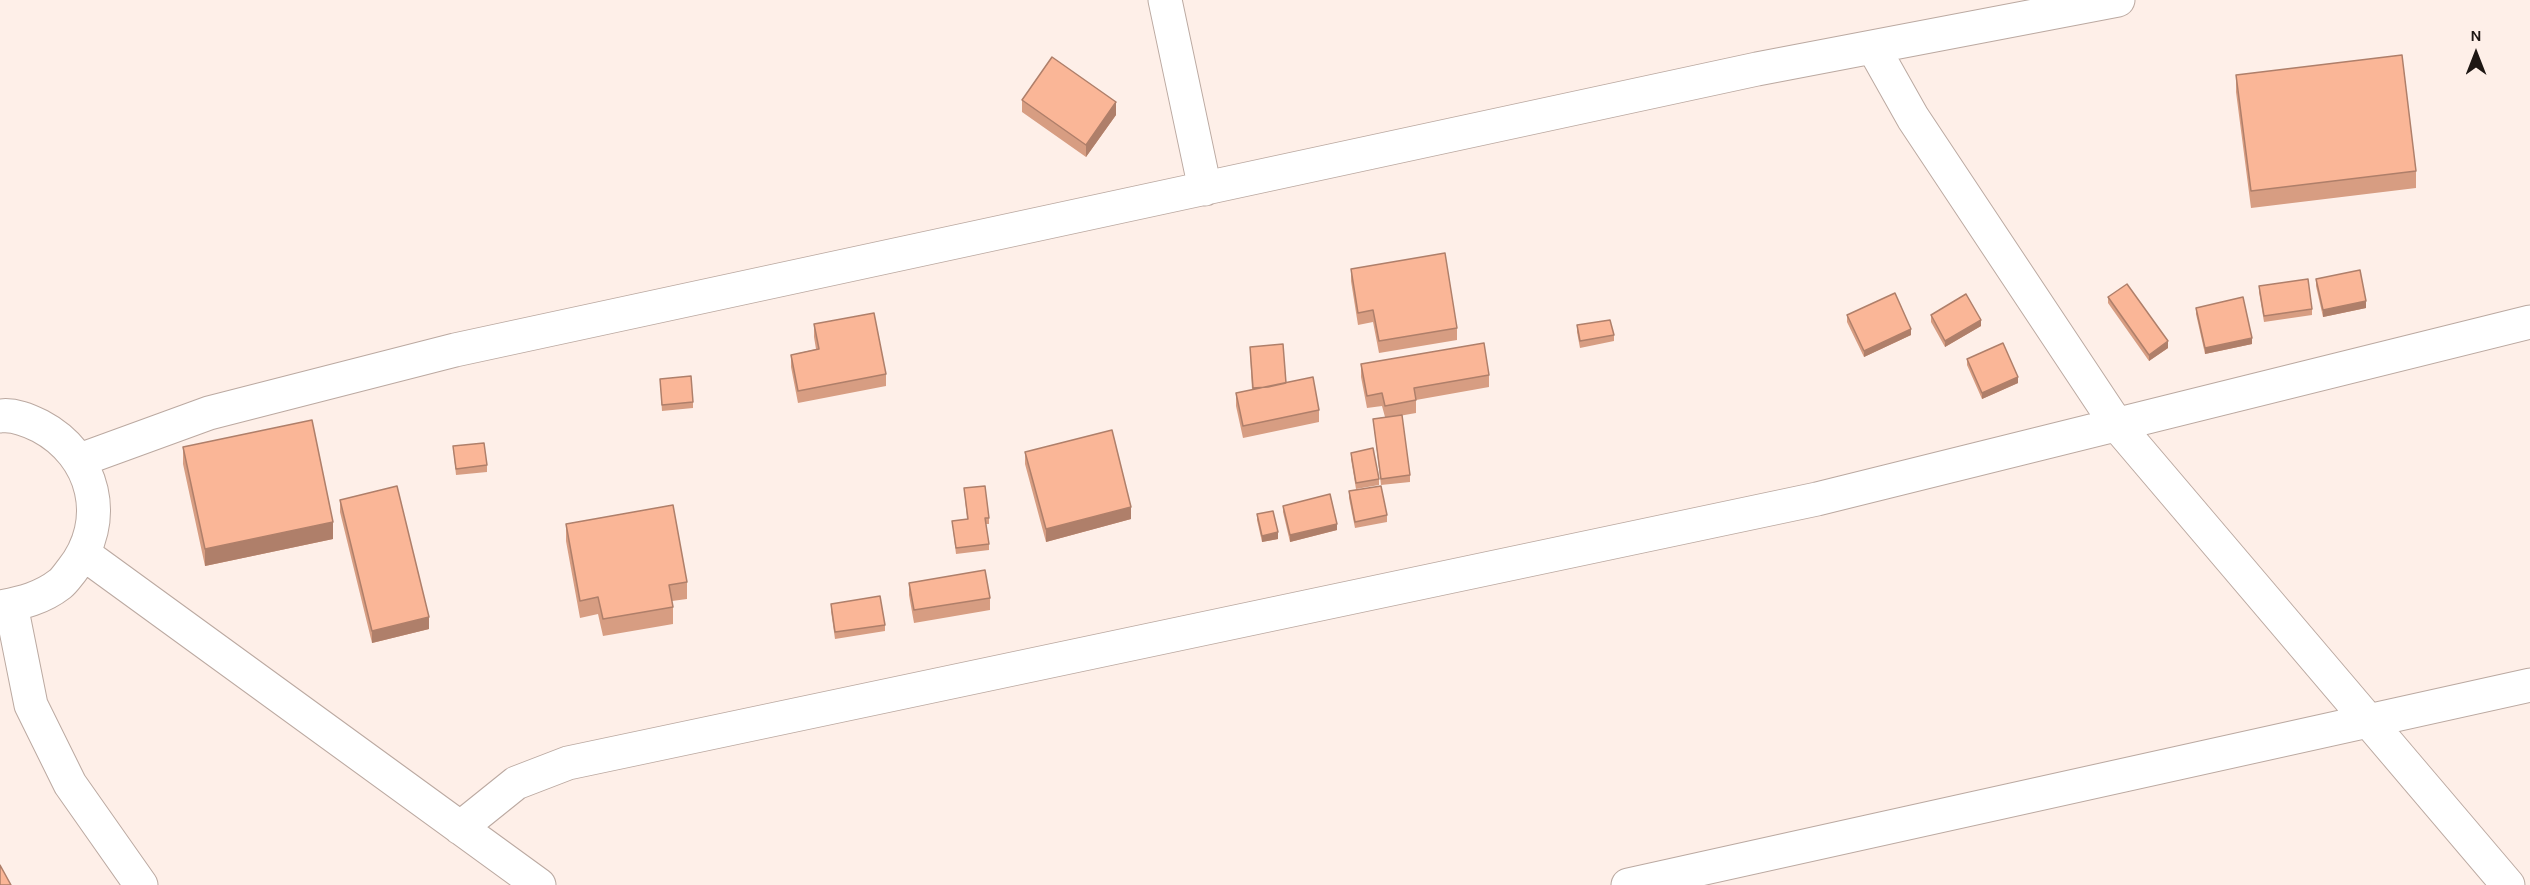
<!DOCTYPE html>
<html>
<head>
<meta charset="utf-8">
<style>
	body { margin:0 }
	#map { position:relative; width:2530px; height:885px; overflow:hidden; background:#feefe8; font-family:Karla,sans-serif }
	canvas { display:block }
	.north { position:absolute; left:2446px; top:24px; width:60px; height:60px; -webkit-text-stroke:4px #feefe8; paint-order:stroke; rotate:0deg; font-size:16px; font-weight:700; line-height:24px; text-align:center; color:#1e1714 }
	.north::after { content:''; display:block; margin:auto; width:21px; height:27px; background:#1e1714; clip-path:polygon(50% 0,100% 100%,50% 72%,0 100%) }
</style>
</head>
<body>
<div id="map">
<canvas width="2530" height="885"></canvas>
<div class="north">N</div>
</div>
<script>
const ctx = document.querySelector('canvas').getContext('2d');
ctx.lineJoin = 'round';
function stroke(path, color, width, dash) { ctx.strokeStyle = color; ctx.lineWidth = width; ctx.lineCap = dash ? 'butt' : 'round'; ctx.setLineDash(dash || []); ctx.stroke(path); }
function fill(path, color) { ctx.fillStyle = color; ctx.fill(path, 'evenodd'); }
const street = new Path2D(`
	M1165 0 1205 189
	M1873 47 1913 118 2117 425 2508 885
	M0 416C14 414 28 420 40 426 95 455 111 521 72 570 68 575 64 581 60 584 42 598 22 603 0 607
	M80 460 209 413 455 350 1757 69 2118 0
	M84 554 539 885
	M11 605 31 705 70 784 141 885
	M460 828 516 783 568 763 1817 499 2530 322
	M1628 885 2530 685`);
const wall = new Path2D(`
	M2236 75 2416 171V188L2251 208 2236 92Z
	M1022 100 1116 115 1086 157 1022 112Z
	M1351 269 1457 328V340L1379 353 1373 322 1358 325 1351 281Z
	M2316 279 2366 308 2323 317 2316 286Z
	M2259 286 2312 309V315L2264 322 2259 292Z
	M2108 297 2168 348 2149 361 2108 303Z
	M2196 308 2252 344 2205 354 2196 314Z
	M1847 315 1911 335 1864 357 1847 322Z
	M1931 315 1981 326 1945 347 1931 322Z
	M814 324 886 374V386L798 403 791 367V355L816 349 814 337Z
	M1577 325 1614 335V341L1580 348 1577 332Z
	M1250 353 1319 410V422L1243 438 1236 406V393L1252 390Z
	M1967 359 2018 383 1982 399 1967 365Z
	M1361 364 1489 375V387L1416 400V413L1399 416 1410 475V482L1381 485 1373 419 1385 417 1382 406 1367 408 1361 377Z
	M660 379 693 402V408L662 411Z
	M453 446 487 465V472L456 475Z
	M183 447 333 539 205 566 183 464Z
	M1025 452 1131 519 1046 542 1025 464Z
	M1351 453 1379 479V485L1356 489 1351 459Z
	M964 488 989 518V524H986L989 544V550L956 554 952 521 967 519Z
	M1349 491 1387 515V522L1355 528 1349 498Z
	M340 500 429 629 372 643 340 512Z
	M1283 506 1337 530 1290 542 1283 512Z
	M1257 514 1278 539 1262 542 1257 520Z
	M566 524 687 582V599L672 601 673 607V624L603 636 598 614 580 618 566 541Z
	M909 583 990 598V610L914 623 909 595Z
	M831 604 885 625V631L835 639 831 611Z`);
const shadedWall = new Path2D(`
	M1116 102V115L1086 157V145Z
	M2366 301V308L2323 317V310Z
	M1981 320V326L1945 347V341Z
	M1911 329V335L1864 357V351Z
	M2252 338V344L2205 354V348Z
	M2168 341V348L2149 361V355Z
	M2018 377V383L1982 399V393Z
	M1131 507V519L1046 542V529Z
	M333 522V539L205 566V549Z
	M1337 524V530L1290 542V535Z
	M1278 532V539L1262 542V536Z
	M429 617V629L372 643V631Z`);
const building = new Path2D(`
	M2402 55 2416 171 2251 191 2236 75Z
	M1052 57 1116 102 1086 145 1022 100Z
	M1445 253 1457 328 1379 341 1373 310 1358 313 1351 269Z
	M2360 270 2366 301 2323 310 2316 279Z
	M2308 279 2312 309 2264 316 2259 286Z
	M2127 284 2168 341 2149 355 2108 297Z
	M1895 293 1911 329 1864 351 1847 315Z
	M1966 294 1981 320 1945 341 1931 315Z
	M2243 297 2252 338 2205 348 2196 308Z
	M874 313 886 374 798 391 791 355 819 349 814 324Z
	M1610 320 1614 335 1580 341 1577 325Z
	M1484 343 1489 375 1414 388 1416 400 1385 406 1382 393 1367 396 1361 364Z
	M2003 343 2018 377 1982 393 1967 359Z
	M1283 344 1286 383 1268 387 1253 388 1250 347Z
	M691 376 693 402 662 405 660 379Z
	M1313 377 1319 410 1243 426 1236 393Z
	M1402 415 1410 475 1381 479 1373 419Z
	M312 420 333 522 205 549 183 447Z
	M1112 430 1131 507 1046 529 1025 452Z
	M484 443 487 465 456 469 453 446Z
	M1373 448 1379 479 1356 483 1351 453Z
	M397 486 429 617 372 631 340 500Z
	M985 486 989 518H985L989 544 956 548 952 521 968 519 964 488Z
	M1381 486 1387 515 1355 522 1349 491Z
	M1330 494 1337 524 1290 535 1283 506Z
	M673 505 687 582 669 585 673 607 603 619 598 597 580 601 566 524Z
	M1273 511 1278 532 1262 536 1257 514Z
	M985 570 990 598 914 610 909 583Z
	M880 596 885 625 835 632 831 604Z
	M0 865 11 885H0Z`);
stroke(street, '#bba9a1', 35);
stroke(street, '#fff', 33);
fill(wall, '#d79d82');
fill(shadedWall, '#af7f6a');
fill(building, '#fab697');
stroke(building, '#af7f6a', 1.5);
</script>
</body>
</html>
